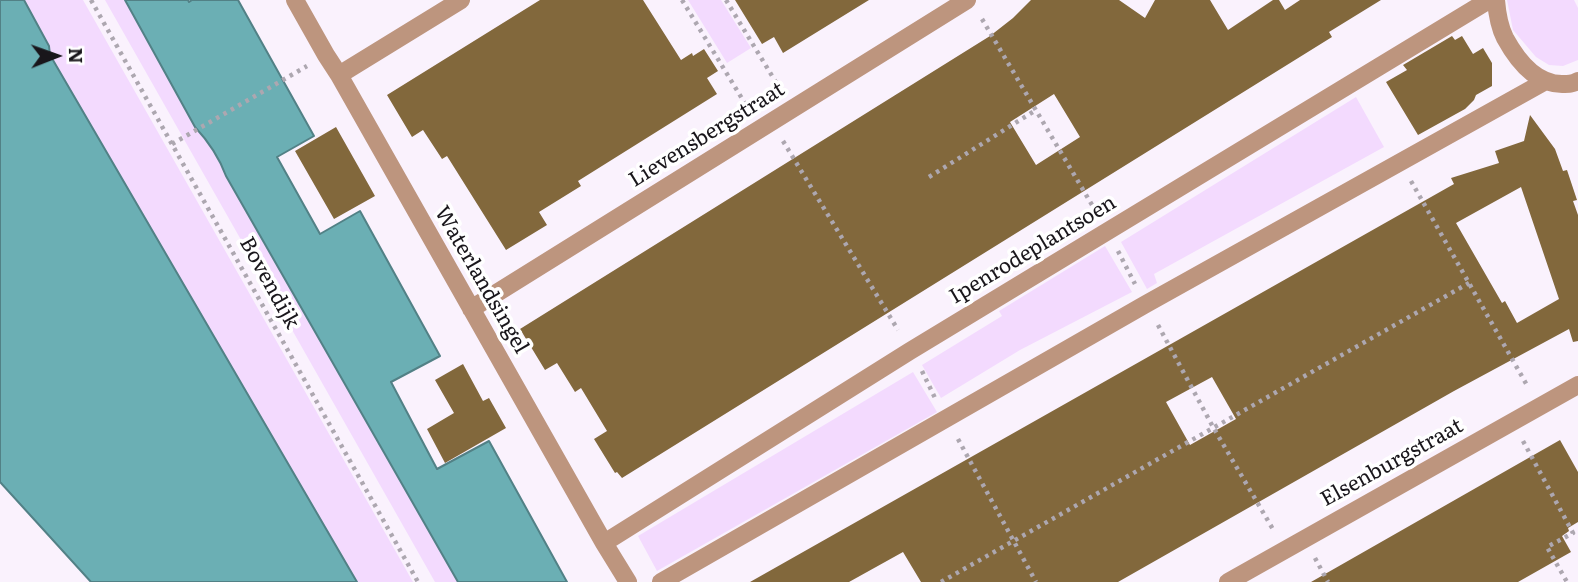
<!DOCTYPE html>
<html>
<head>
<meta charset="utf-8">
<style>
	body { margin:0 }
	#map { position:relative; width:1578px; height:582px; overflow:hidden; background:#faf2fd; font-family:Literata,serif }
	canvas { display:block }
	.north { position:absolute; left:21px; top:21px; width:70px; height:70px; -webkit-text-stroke:5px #fff; paint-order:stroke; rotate:89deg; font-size:19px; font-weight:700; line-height:28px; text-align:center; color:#19161b }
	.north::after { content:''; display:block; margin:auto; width:24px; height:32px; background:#19161b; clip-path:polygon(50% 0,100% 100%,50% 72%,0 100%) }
</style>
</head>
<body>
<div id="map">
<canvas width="1578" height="582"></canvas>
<div class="north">N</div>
</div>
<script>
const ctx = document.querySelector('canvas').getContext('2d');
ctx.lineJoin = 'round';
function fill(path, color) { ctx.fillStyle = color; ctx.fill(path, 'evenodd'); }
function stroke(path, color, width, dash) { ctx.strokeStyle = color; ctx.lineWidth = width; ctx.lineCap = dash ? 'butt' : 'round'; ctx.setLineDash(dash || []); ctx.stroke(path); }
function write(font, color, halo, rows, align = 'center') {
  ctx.font = font + ' Literata,serif'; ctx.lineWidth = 7; ctx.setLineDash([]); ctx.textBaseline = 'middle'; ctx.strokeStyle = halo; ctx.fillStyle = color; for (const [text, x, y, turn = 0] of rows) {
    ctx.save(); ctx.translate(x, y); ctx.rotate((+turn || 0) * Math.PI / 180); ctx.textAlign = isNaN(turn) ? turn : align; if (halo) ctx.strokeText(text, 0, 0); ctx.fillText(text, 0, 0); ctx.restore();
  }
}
const green = new Path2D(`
	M24 0H83L413 582H357L50 55 49 46Z
	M105 0H125L195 127C209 142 219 157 226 176L458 582H435Z
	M688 0H721L751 48 727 63Z
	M1507 0H1574L1578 8V60L1563 66 1549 65 1536 57 1513 30Z
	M1356 97 1384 147 1154 274 1157 283 1147 289 1121 242Z
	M1105 246 1132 292 1020 350 941 398 922 365 1002 316 999 311Z
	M913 372 937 412 657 571 638 536Z`);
const water = new Path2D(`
	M0 0H24L49 46 50 55 357 582H91L0 482Z
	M125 0H188L189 2 192 0H238L314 136 277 157 320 234 360 211 440 356 391 382 437 469 489 441 567 582H458L226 176C219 157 209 142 195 127Z`);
const building = new Path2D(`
	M540 0H643L681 60 692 53 693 56 704 49 718 71 707 78 717 94 578 181 581 186 539 212 547 225 506 250 447 156 442 159 423 130 412 137 387 95Z
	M735 0H869L783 53 774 37 762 44Z
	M1031 0H1119L1145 18 1155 0H1210L1228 30 1273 0H1279L1285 10 1300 0H1381L1329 32 1332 37 622 478 617 472 615 473 594 439 607 431 581 388 575 392 557 363 545 370 520 329 990 36 1013 18ZM1054 94 1080 137 1036 165 1010 122Z
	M1452 36 1455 40 1462 36 1473 54 1483 48 1492 63V86L1476 95 1474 100 1465 109 1418 135 1386 82 1407 70 1403 65Z
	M1530 115 1555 149 1563 171 1567 170 1577 200 1573 201 1578 215V341L1573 342 1569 329 1454 391 1118 582H921L903 552 849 582H750L1454 184 1451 178 1499 163 1495 151 1524 141ZM1521 187 1559 299 1517 323 1505 301 1502 303 1456 223ZM1212 377 1236 419 1190 445 1166 402Z
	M336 127 375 196 334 219 295 151Z
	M463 364 483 401 489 398 506 428 445 463 427 429 454 413 435 380Z
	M1560 440 1578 472V522L1568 528 1569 531 1562 536 1571 552 1518 582H1311Z`);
const path = new Path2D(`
	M91 0 418 582
	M682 0 749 110
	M726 0 780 89
	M982 19 1095 210
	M783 141 898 330
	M172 144 307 66
	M929 177 1036 110
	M1411 181 1528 387
	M1118 251 1135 284
	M1158 325 1213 427 1274 531
	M922 371 935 398
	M958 439 1036 582
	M1523 441 1573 533 1547 547 1567 582
	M1315 558 1328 582
	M941 582 1469 283`);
const street = new Path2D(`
	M295 0 326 55 339 75 604 543 628 582
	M1496 0C1497 13 1499 26 1505 38 1517 60 1535 84 1562 84 1569 84 1572 84 1578 81
	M339 75 461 0
	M471 309 967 0
	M604 543 910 351 1489 0
	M661 582 1146 304 1544 82
	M1228 582 1578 385`);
const streetNames = [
	["Lievensbergstraat",707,135,-32],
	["Ipenrodeplantsoen",1033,250,-31],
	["Waterlandsingel",481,280,60],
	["Bovendijk",269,283,61],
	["Elsenburgstraat",1392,463,-29]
];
fill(green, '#f3dafe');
fill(water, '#6bafb4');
stroke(water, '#528186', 2);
fill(building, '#82683c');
stroke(path, '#ada7b0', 4.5, [3.5, 5]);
stroke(street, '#bd957e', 18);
write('21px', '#19161b', '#fff', streetNames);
</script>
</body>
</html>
